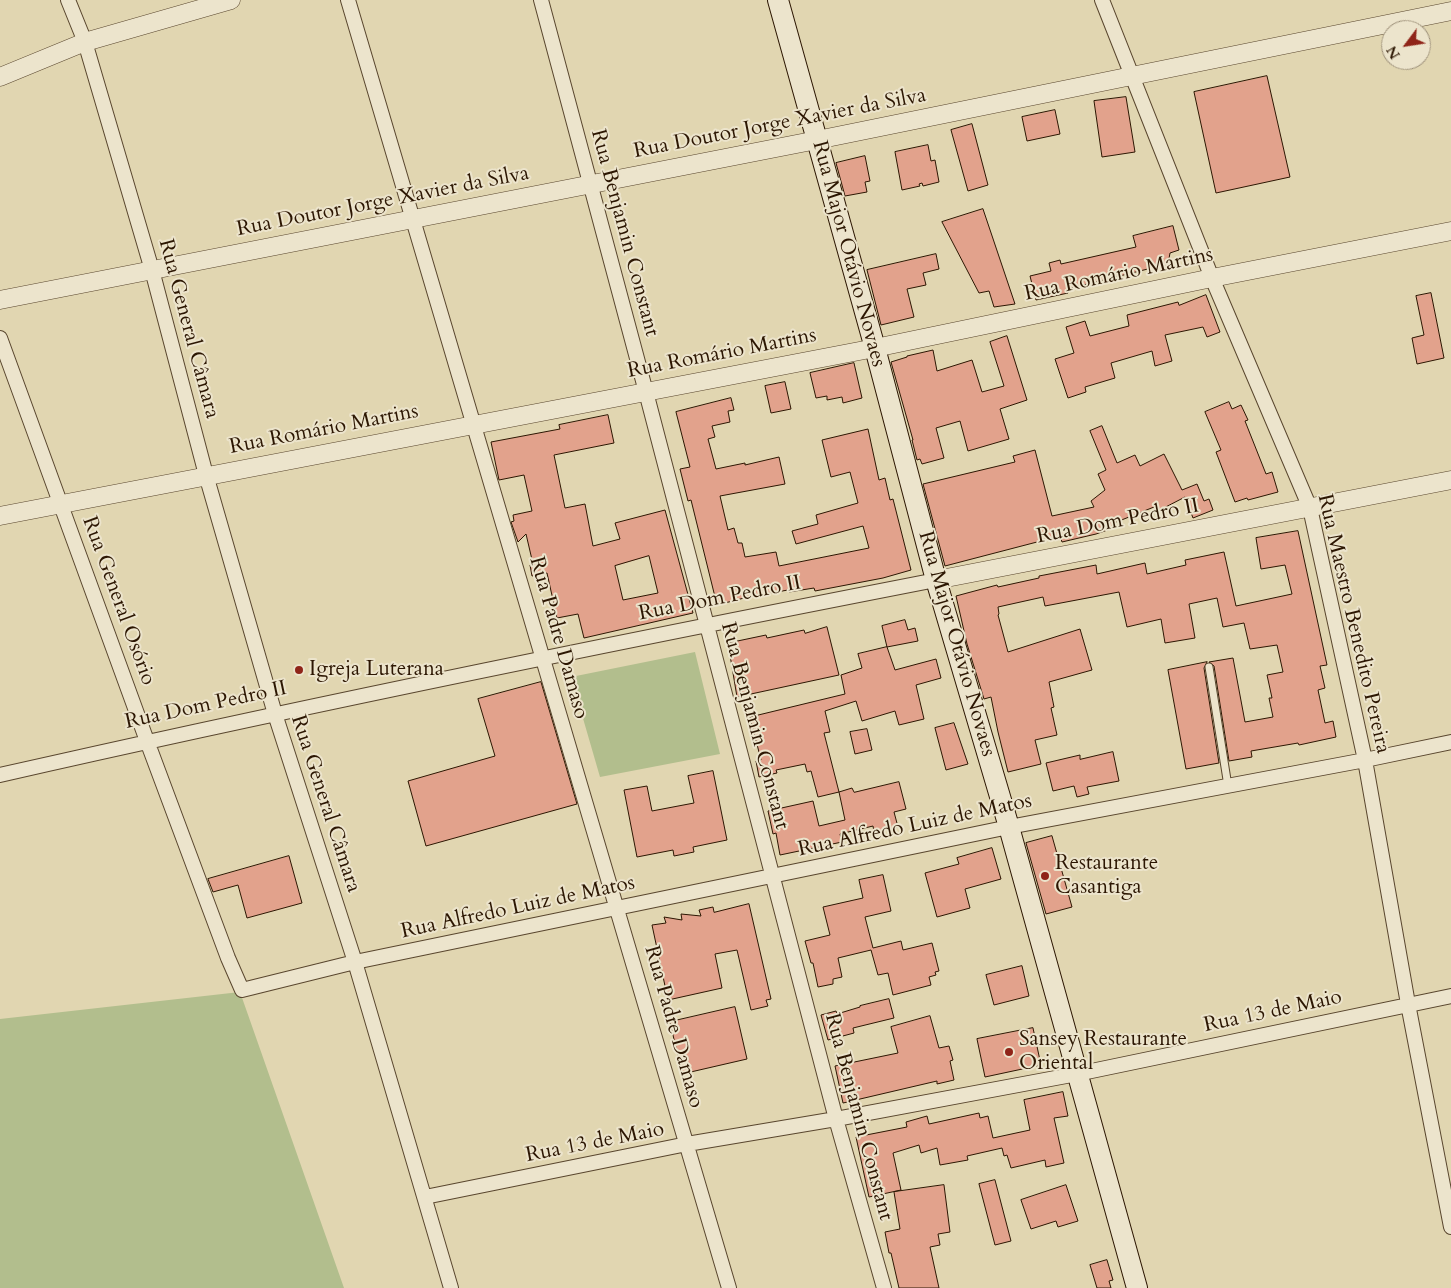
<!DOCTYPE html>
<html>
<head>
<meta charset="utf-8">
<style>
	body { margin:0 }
	#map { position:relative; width:1451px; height:1288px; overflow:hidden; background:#e1d6b1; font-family:Cardo,serif }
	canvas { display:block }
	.north { position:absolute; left:1381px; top:20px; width:50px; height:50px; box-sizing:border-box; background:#ece4cc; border:1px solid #9f927b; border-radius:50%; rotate:239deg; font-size:14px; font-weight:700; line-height:20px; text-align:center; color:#2c1602 }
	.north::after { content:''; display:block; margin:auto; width:18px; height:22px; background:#8f2418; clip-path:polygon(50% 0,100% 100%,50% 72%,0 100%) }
</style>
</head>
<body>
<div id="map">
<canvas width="1451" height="1288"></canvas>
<div class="north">N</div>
</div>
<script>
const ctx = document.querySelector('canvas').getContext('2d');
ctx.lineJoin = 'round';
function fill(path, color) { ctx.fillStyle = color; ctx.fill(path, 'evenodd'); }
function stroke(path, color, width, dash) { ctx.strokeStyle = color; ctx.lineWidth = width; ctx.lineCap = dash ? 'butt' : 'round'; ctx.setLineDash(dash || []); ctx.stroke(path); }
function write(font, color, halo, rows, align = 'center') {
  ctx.font = font + ' Cardo,serif'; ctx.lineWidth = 4; ctx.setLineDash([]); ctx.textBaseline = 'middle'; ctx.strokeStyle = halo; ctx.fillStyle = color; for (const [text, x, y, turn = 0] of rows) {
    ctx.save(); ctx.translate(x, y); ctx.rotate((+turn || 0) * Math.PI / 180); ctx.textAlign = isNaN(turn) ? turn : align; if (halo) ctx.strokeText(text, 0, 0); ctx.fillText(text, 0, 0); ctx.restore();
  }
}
const green = new Path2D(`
	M695 652 720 754 600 777 571 677Z
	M240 992 344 1288H0V1019Z`);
const building = new Path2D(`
	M1267 76 1290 177 1216 193 1194 92Z
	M1126 97 1135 152 1102 157 1094 101Z
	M1055 110 1060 134 1027 141 1022 117Z
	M972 124 988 185 968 191 951 130Z
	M928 145 931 161 935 160 939 182 923 186 922 183 919 184 920 186 902 190 895 152Z
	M865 156 870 181 865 182 867 192 845 196 836 163Z
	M983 209 1015 304 994 307 989 291 979 293 942 222Z
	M1173 226 1179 250 1170 253 1168 264 1067 289 1068 293 1036 300 1030 276 1051 271 1049 263 1060 260 1061 264 1136 247 1133 236Z
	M936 254 939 269 923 273 926 285 907 289 914 317 881 325 867 270Z
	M1431 293 1444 358 1417 364 1412 338 1424 335 1416 296Z
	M1206 295 1220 332 1207 337 1203 327 1165 335 1172 361 1155 366 1152 351 1111 363 1115 378 1085 387 1086 392 1068 398 1055 359 1074 353 1066 327 1085 321 1090 336 1129 326 1127 315 1178 302 1179 305Z
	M1007 336 1027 400 1000 409 1009 439 968 451 960 421 936 428 944 458 922 464 920 459 917 460 912 440H913L891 362 907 357V356L933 350 937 371 972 360 982 392 1004 386 990 342Z
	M854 363 862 398 843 403 842 397 827 400V396L816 398 810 373Z
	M785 382 791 409 771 413 765 386Z
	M731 398 734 410 728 411 730 422 712 426 715 437 708 439 716 469 745 463V465L779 457 785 484 720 496 728 530 734 528 738 543H742L745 557 776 552 779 566 869 548 863 526 796 544 792 531 818 524 816 515 858 503 850 472 831 477 822 440 868 429 879 480 885 478 890 500 893 499 911 570 883 578 815 591 814 588 789 592 788 590 748 597 717 605 691 500 688 501 680 469 690 467 676 412Z
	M1229 402 1232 409 1241 405 1248 420 1245 421 1266 474 1272 472 1278 492 1248 500 1247 498 1235 502 1216 452 1221 450 1205 412Z
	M608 415 614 443 554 455 565 508 585 504 593 546 620 539 615 523 665 510 693 613 584 638 578 614 557 618 547 573 532 576 530 565 533 564 526 534 518 542 511 522 514 521 513 515 532 511 524 475 499 480 491 442 560 429 559 425ZM649 556 658 593 623 600 615 566Z
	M1102 426 1117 463 1135 455 1140 466 1164 454 1182 490 1197 484 1204 501 1209 499 1213 510 1193 518 1185 497 1156 512 1154 507 1114 523 1116 527 1096 534 1062 542 1060 536 945 566 923 484 1015 462 1013 456 1035 450 1052 516 1094 507 1091 501 1105 490 1098 474 1106 470 1090 431Z
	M1298 531 1327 665 1320 666 1325 688 1318 690 1325 723 1333 721 1336 737 1299 745 1298 743 1251 751 1252 757 1229 761 1214 666 1209 662 1233 658 1245 722 1273 717 1269 698H1272L1267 675 1283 672 1277 645 1250 649 1244 623 1223 627 1217 598 1189 604 1195 638 1165 643 1161 619 1127 627 1119 592 1045 606 1043 597 998 607 999 614 998 615 1008 652 1080 629 1092 670 1049 682 1054 707 1051 708 1057 735 1035 740 1041 764 1008 772 998 732 991 697 984 699 967 644 956 596 997 585 998 587 1039 578V576L1096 565 1097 574 1145 563 1147 574 1186 565 1185 560 1224 552 1236 606 1292 594 1285 565 1261 569 1256 538Z
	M905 620 908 630 915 628 918 641 887 647 882 626Z
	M827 627 839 675 737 697 728 643 766 635 767 638 804 630 805 633Z
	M887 647 895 670 936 659 941 678 916 685 924 719 899 725 895 711 862 721 856 701 825 711 830 732 824 733 839 792 818 797 811 771 807 772 805 764 776 770 777 773 759 777 756 761 761 760 750 717 845 694 841 675 862 668 858 654Z
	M1207 662 1204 668 1219 763 1186 769 1168 670Z
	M541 682 577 804 426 846 408 781 495 756 478 699Z
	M954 723 968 764 946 770 935 728Z
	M867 729 872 750 855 754 850 732Z
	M1113 752 1119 781 1087 787 1089 794 1077 797 1074 786 1053 791 1046 763 1080 755V759Z
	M713 771 727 840 693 847 694 852 674 856 673 850 637 857 624 790 647 786 652 811 694 803 688 776Z
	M899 782 906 809 894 812 898 827 874 832 873 826 840 834 842 842 780 855 776 833 773 834 768 811 813 801 819 826 845 820 839 792 852 788 854 792Z
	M1052 836 1072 907 1046 914 1026 843Z
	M992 848 1001 879 965 889 970 908 937 917 925 873 959 864 957 858Z
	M289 856 302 903 247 918 238 885 213 892 208 879Z
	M883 875 891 911 865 917 873 948 901 941 903 950 932 943 939 971 935 972 936 975 929 977 931 985 893 995 888 973 878 975 871 950 838 958 842 977 833 979V984L818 987 813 963H811L805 941 830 935 823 907 863 898 859 880Z
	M749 904 771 999 766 1000 768 1006 751 1010 737 950 715 954 722 988 668 1000 652 925 666 923 664 917 682 920 681 914 701 916 699 910 713 907 714 912Z
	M1022 966 1029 996 994 1005 986 975Z
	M889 999 894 1018 853 1028 854 1033 828 1040 821 1015 836 1011 837 1014 860 1007V1006Z
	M735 1007 747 1059 682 1074 670 1022Z
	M930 1016 939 1048 949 1046 953 1060 950 1061 954 1080 937 1084V1081L843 1103 835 1066 898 1053 891 1027Z
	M1033 1028 1041 1065 985 1077 977 1039Z
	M1063 1092 1068 1116 1054 1118 1064 1163 1046 1167 1045 1160 1011 1168 1007 1155 1004 1156 1002 1148 967 1156 968 1160 940 1165 937 1148 921 1153 919 1145 893 1153 901 1190 869 1197 856 1137 907 1127 906 1122 927 1116 929 1124 979 1113 980 1118 988 1116 993 1138 1030 1130 1024 1100Z
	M995 1180 1011 1241 995 1245 979 1184Z
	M944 1185 950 1232 938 1234 940 1245 930 1247 939 1288H899L891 1253H889L885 1232 900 1229 894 1192Z
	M1066 1185 1078 1221 1058 1227 1056 1221 1031 1229 1021 1200Z
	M1107 1260 1113 1280 1109 1281 1111 1288H1097L1090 1265Z`);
const service = new Path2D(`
	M1209 667 1228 786`);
const minor = new Path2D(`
	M68 0 85 42 152 270 206 475 275 714 355 962 451 1288
	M348 0 729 1288
	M541 0 646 392 836 1119 884 1288
	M1102 0 1212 278 1310 508 1365 760 1408 1004 1451 1227
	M0 338 147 741 228 958 242 990 355 962 1009 827 1365 760 1451 742
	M0 775C311 704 623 641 936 580
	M425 1197 687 1144 836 1119 1077 1074 1451 996`);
const tertiary = new Path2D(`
	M0 77 85 42 231 0
	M0 300 817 140 1451 11
	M0 516 875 348 1212 278 1451 231
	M936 580 1451 480`);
const secondary = new Path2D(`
	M778 0 875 348 936 580 1009 827 1137 1288`);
const markers = [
	[299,670,5,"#8f2418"],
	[1045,876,5,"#8f2418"],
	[1009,1052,5,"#8f2418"]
];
const streetNames = [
	["Rua Doutor Jorge Xavier da Silva",780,124,-11],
	["Rua Doutor Jorge Xavier da Silva",383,202,-11],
	["Rua Benjamin Constant",624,233,75],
	["Rua Major Otávio Novaes",848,254,75],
	["Rua Romário Martins",1119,275,-12],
	["Rua General Câmara",188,329,75],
	["Rua Romário Martins",722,354,-11],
	["Rua Romário Martins",324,430,-11],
	["Rua Dom Pedro II",1118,522,-11],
	["Rua Dom Pedro II",720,599,-11],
	["Rua General Osório",118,601,70],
	["Rua Maestro Benedito Pereira",1353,624,77],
	["Rua Padre Damaso",558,638,74],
	["Rua Major Otávio Novaes",956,644,74],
	["Rua Dom Pedro II",206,706,-12],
	["Rua Benjamin Constant",754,726,75],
	["Rua General Câmara",325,804,72],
	["Rua Alfredo Luiz de Matos",915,826,-12],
	["Rua Alfredo Luiz de Matos",518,908,-12],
	["Rua 13 de Maio",1273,1012,-12],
	["Rua Padre Damaso",673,1027,74],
	["Rua Benjamin Constant",858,1117,75],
	["Rua 13 de Maio",595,1143,-11]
];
const poiNames = [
	["Igreja Luterana",309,670],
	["Restaurante",1055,864],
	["Casantiga",1055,888],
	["Sansey Restaurante",1019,1040],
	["Oriental",1019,1064]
];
fill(green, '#b2be8d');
fill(building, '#e2a28c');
stroke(building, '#2c1602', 1);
stroke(service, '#59462e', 9);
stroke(minor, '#59462e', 16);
stroke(tertiary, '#59462e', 19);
stroke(secondary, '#2c1602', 22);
stroke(service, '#ece4cc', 7);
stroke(minor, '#ece4cc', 14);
stroke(tertiary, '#ece4cc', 18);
stroke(secondary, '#ece4cc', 20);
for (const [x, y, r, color] of markers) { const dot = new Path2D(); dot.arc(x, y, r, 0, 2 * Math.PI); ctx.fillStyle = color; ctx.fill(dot); stroke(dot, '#ece4cc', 2); }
write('21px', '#2c1602', '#ece4cc', streetNames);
write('21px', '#2c1602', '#ece4cc', poiNames, 'left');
</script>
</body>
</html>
